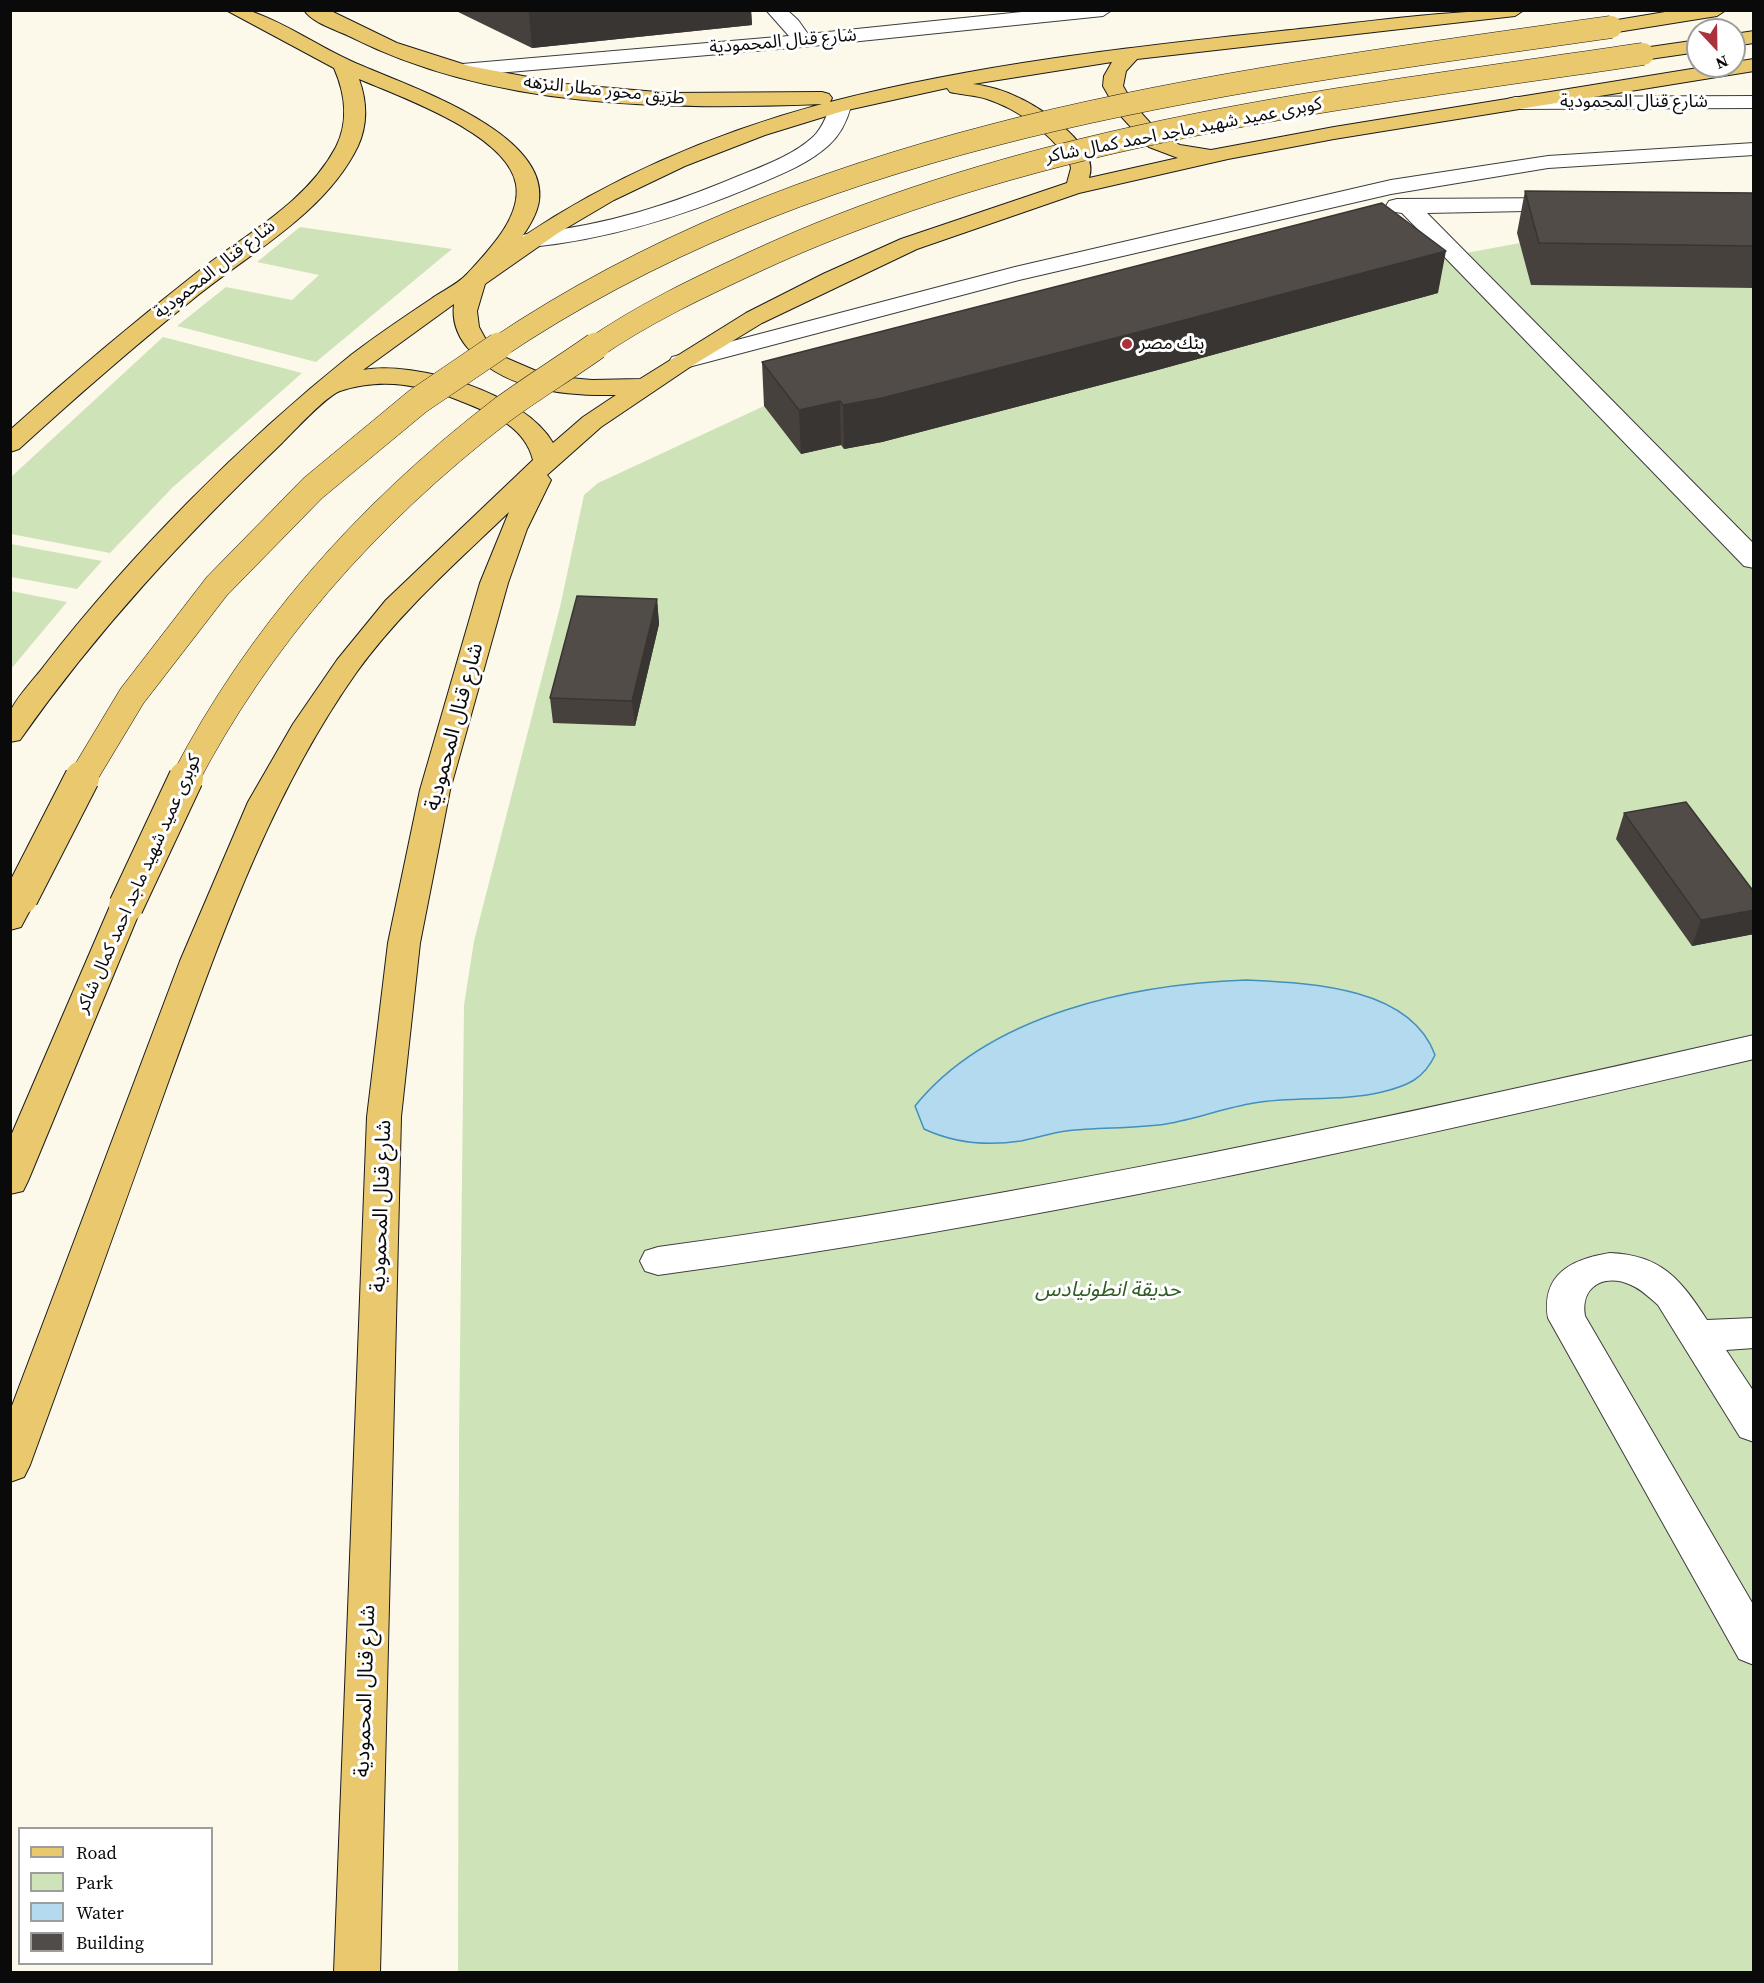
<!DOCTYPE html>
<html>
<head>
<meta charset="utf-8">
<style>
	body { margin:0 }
	#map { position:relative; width:1764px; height:1983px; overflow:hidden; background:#fdf9ea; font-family:"Source Serif 4",serif }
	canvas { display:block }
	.frame { position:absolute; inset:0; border:12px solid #0a0a0a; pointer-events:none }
	.legend { position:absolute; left:18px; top:1827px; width:195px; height:138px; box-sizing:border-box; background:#fff; border:2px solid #9d9d9d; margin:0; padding:8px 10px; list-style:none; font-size:18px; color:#0a0a0a }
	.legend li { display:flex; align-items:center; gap:12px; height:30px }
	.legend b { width:30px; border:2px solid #9d9d9d }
	.north { position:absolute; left:1686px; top:18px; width:60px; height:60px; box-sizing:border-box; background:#fff; border:2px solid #9d9d9d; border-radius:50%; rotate:158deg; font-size:16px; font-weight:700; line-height:24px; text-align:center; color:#0a0a0a }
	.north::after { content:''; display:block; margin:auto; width:21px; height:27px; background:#ab323b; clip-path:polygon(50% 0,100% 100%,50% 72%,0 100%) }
</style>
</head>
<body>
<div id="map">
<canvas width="1764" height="1983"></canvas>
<div class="frame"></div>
<ul class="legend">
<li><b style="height:8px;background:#eac86d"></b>Road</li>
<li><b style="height:16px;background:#cfe3b8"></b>Park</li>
<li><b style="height:16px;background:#b4daef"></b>Water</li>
<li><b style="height:16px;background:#524c48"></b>Building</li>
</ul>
<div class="north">N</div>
</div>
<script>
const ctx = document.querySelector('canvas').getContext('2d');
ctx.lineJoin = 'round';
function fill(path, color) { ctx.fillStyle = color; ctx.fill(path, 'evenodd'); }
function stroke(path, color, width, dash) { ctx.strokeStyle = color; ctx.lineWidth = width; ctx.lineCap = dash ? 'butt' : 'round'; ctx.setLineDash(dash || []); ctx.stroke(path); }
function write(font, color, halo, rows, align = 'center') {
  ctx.font = font + ' "Source Serif 4","Noto Sans Arabic",serif'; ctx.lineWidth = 6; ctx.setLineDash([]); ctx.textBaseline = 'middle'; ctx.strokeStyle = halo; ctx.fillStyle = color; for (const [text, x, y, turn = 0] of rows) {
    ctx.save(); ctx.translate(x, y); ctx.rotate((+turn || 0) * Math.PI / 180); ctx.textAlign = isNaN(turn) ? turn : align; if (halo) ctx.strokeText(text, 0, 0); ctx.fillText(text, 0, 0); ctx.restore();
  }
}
const green = new Path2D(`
	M300 227 452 249 316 362 177 326 226 287 292 300 319 275 257 262Z
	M1753 235V1972H458L459 1438 464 1005 474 941 560 607 584 495 598 483 764 406 1401 265 1520 243Z
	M163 337 302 373 172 488 110 553 11 534V477Z
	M11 544 102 561 77 589 11 577Z
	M11 591 67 602 11 669 10 591Z`);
const water = new Path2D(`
	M1246 980C1308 983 1410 986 1435 1055 1424 1079 1407 1086 1382 1092 1340 1102 1296 1096 1254 1103 1224 1108 1196 1119 1166 1124 1133 1129 1099 1127 1066 1131 1051 1133 1036 1138 1021 1141 988 1146 954 1143 924 1129L915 1106C989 1014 1133 984 1246 980Z`);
const minor = new Path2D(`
	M766 10H787L798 20 808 34 1041 10H1112L1103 16 802 47 462 76 455 74 452 70 455 66 462 64 789 36Z
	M1754 96V108L1515 109 1508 107 1505 103 1508 99 1515 97Z
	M841 100 848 102 851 106C847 121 840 135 829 145 808 164 782 174 756 185 683 216 610 239 531 247L523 245 520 240 523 235 531 233C606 226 672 204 741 175 766 165 793 155 813 137 824 127 826 113 834 102Z
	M1754 143V155L1548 168 1391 194 1019 280 681 369 672 367 669 362 672 357 1015 267 1391 180 1548 156Z
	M1568 198 1576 200 1579 205 1576 210 1427 213 1754 544V568L1744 566 1402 213 1389 211 1386 206 1389 201 1397 199Z
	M1754 1035V1059C1389 1144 1029 1225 658 1275L645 1271 640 1261 645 1251 658 1247C1028 1197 1390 1118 1754 1035Z
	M1610 1253C1662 1255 1681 1280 1707 1320L1754 1318V1348L1726 1350 1754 1392V1442L1740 1437 1658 1305C1650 1298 1641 1289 1631 1285 1605 1273 1580 1286 1585 1316L1754 1606V1665L1739 1659 1548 1318C1541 1274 1572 1259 1610 1253Z`);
const major = new Path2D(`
	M226 10C234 10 245 9 253 12 287 24 318 46 351 61 401 84 549 130 539 201 537 214 529 227 521 238 613 176 715 133 822 104 666 110 494 109 351 37 337 30 312 23 304 10H329L397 43 469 66 566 84 668 93 822 92 829 94 832 98 830 102C978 64 1129 47 1281 31 1362 23 1443 10 1524 10L1515 16 1137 59 1126 71 1123 86 1134 105 1164 138 1180 145 1211 150 1334 127 1710 66H1734V62L1754 59V71L1334 139 1228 159 1079 193 917 249 762 323 690 367 601 427 547 475 551 480 527 529 508 583 450 790 420 943 401 1117 380 1972H334L367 1117 388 943 420 790 480 583 509 512C456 563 399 613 356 673 270 795 221 937 170 1077 124 1206 77 1336 30 1465L24 1477 10 1482V1411L180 961 248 802 293 724 337 660 386 600 533 460C525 427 493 414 463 402 421 385 384 377 340 391 326 396 294 431 282 443 186 535 97 630 20 740L10 742C10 733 9 722 10 713 13 701 36 677 44 666 131 554 241 443 351 355 377 335 404 317 431 299 442 291 458 284 467 274 488 251 522 217 516 184 507 134 401 97 359 79 367 101 368 124 358 146 325 214 248 254 192 300 132 348 75 398 19 449L10 452V430C71 375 134 322 199 271 246 234 307 202 336 147 349 121 345 93 334 68ZM1112 62 1104 76 1103 86 1119 114 1149 147 1178 158 1089 178C1101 147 1042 108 1017 97 1003 90 988 86 973 84ZM947 88 950 92C962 95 975 95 987 99 1020 110 1048 132 1069 160L1071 168 1067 183 901 239 823 274 746 313 640 379 592 380 548 376 506 358 485 338 479 327 477 311 485 284 558 233 614 200 685 166 765 135 843 111ZM454 304C452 320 457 335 467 347 501 390 564 396 616 395L583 417 553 443C526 394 415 360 363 370Z
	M1677 10H1726L1717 16 1611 33 1604 31 1601 27 1604 23 1611 21Z
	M1754 31V43L1734 46V34Z
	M1698 40V52L1643 60 1636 58 1633 54 1636 50 1643 48Z
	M21 886 32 889 37 897 21 927 10 930V889Z
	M126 895 137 898 142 906 28 1181 23 1191 10 1194V1138L110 906 115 898Z`);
const majorBridgeFar2 = new Path2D(`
	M497 348C827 126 1228 82 1611 27
	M594 348C643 314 700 287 754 262 1036 131 1339 99 1643 54`);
const majorBridgeFar1 = new Path2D(`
	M82 779 132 696 217 586 313 488 418 401 499 346
	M185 779C261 633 372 510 502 410 532 388 565 368 596 346`);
const majorBridge = new Path2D(`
	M21 897 82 778
	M126 906 186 778`);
const wall = new Path2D(`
	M454 10H751L752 25 532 48Z
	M1525 191 1754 193V288L1531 285 1517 233Z
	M1438 293 1154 371 882 442 844 449 841 445 801 454 764 406 762 362Z
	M657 599 659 624 635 726 553 723 550 698Z
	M1624 813 1754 892V934L1692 946 1616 839Z`);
const shadedWall = new Path2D(`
	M547 10H751L752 25 532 48 529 12Z
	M1446 251 1438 293 1154 371 882 442 844 449 843 405Z
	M840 401 841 445 801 454 799 410Z
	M657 599 659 624 635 726 632 701Z
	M1754 910V934L1692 946 1701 920Z`);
const building = new Path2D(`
	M525 10H547L529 12Z
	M1525 191 1754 193V246L1539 243Z
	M1382 203 1446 251 1158 327 882 398 843 405 840 401 799 410 762 362Z
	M577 596 657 599 632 701 550 698Z
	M1686 802 1754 892V910L1701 920 1624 813Z`);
const markers = [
	[1127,344,6,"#ab323b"]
];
const farStreetnames = [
	["شارع قنال المحمودية",783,42,-5],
	["طريق محور مطار النزهه",604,91,6],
	["شارع قنال المحمودية",1634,102],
	["كوبرى عميد شهيد ماجد احمد كمال شاكر",1184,131,-11],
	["شارع قنال المحمودية",215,270,-38],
	["كوبرى عميد شهيد ماجد احمد كمال شاكر",139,884,-66]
];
const farPoinames = [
	["بنك مصر",1139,344]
];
const streetNames = [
	["شارع قنال المحمودية",455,727,-75],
	["شارع قنال المحمودية",382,1206,-88],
	["شارع قنال المحمودية",366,1691,-88]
];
const parkNames = [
	["حديقة انطونيادس",1108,1291]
];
fill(green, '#cfe3b8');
fill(water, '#b4daef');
stroke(water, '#4390be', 1.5);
stroke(minor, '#3d3d3d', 2);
stroke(major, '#1b1b1b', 2);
fill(minor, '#fff');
fill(major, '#eac86d');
stroke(majorBridgeFar2, '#1b1b1b', 23, []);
stroke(majorBridgeFar1, '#1b1b1b', 28, []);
stroke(majorBridge, '#1b1b1b', 36, []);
stroke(majorBridgeFar2, '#eac86d', 22);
stroke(majorBridgeFar1, '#eac86d', 27);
stroke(majorBridge, '#eac86d', 34);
fill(wall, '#47413e');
fill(shadedWall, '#393532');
fill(building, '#524c48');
stroke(building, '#393532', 1.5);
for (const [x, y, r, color] of markers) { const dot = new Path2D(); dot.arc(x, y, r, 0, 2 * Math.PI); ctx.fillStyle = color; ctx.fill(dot); stroke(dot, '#fff', 2); }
write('18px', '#0a0a0a', '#fff', farStreetnames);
write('18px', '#0a0a0a', '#fff', farPoinames, 'left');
write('21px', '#0a0a0a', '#fff', streetNames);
write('italic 21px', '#305a23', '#fff', parkNames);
</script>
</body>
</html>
